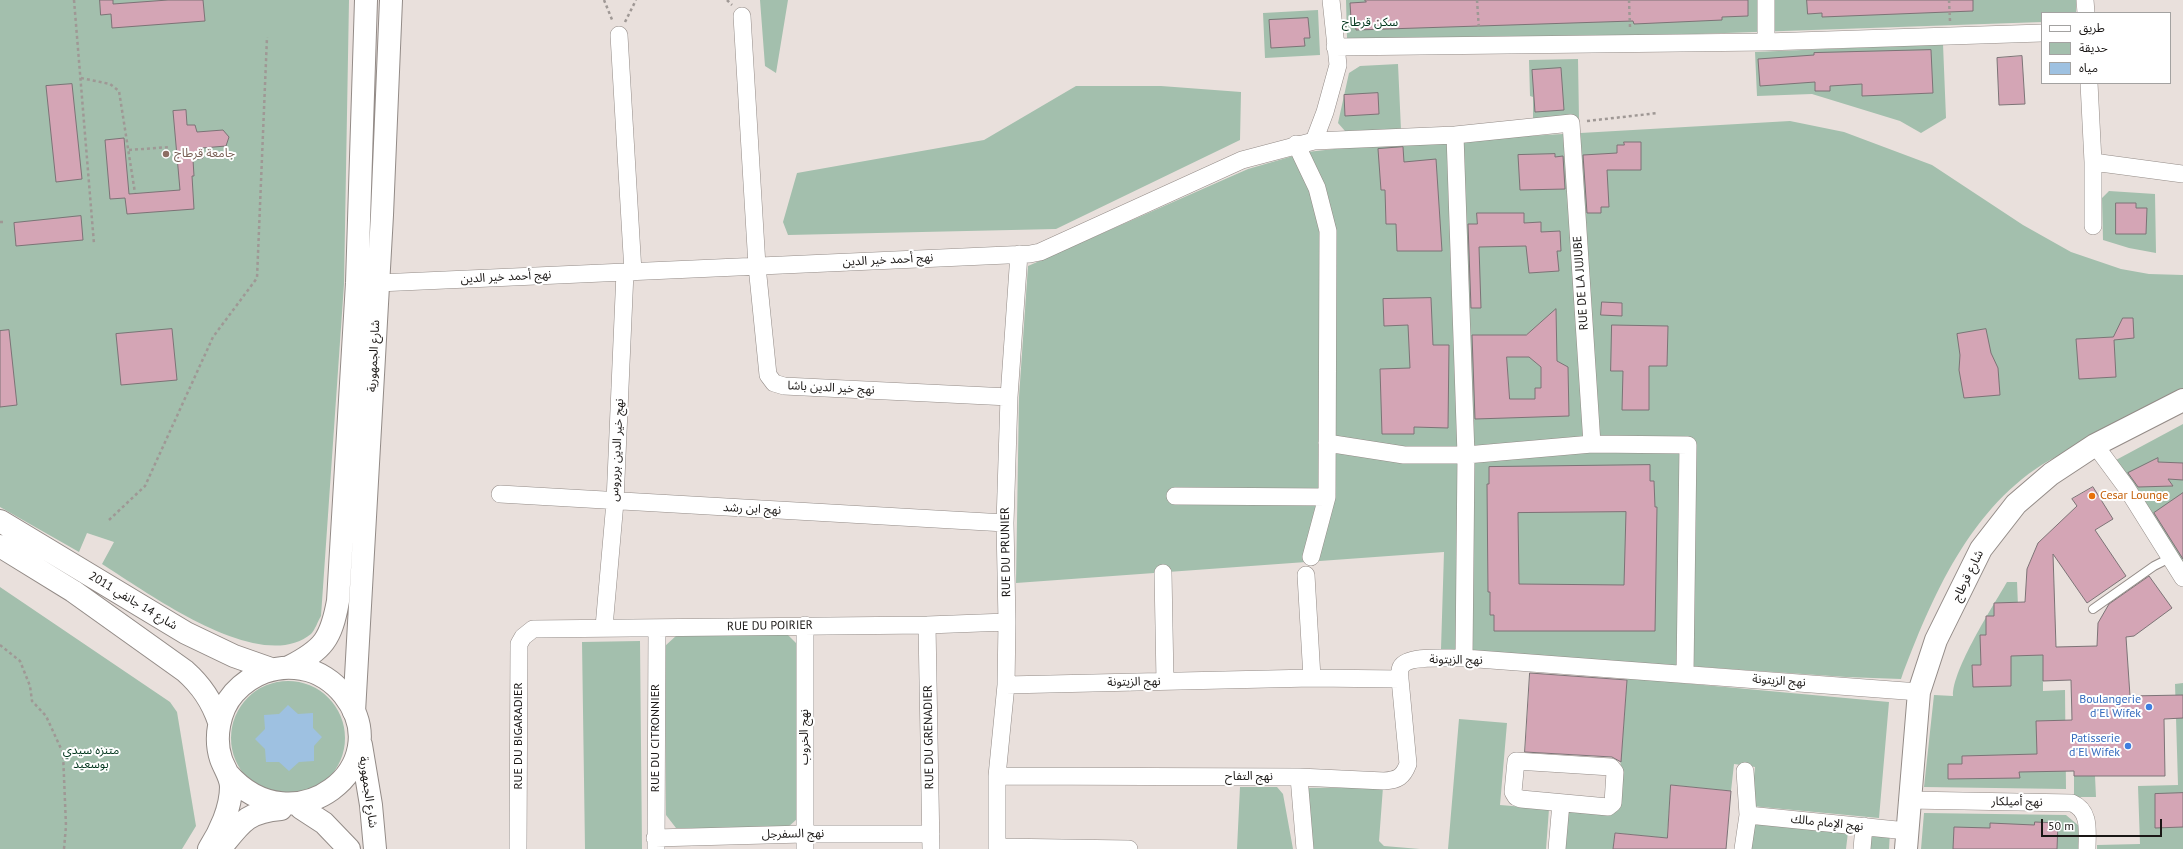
<!DOCTYPE html>
<html>
<head>
<meta charset="utf-8">
<style>
	body { margin:0 }
	#map { position:relative; width:2183px; height:849px; overflow:hidden; background:#e9e0dc; font-family:"PT Sans","Noto Sans Arabic",sans-serif }
	canvas { display:block }
	.legend { position:absolute; left:2041px; top:12px; width:130px; height:72px; box-sizing:border-box; background:#fff; border:1px solid #a3a2a1; margin:0; padding:5px 7px; list-style:none; font-size:12px; color:#1a1715 }
	.legend li { display:flex; align-items:center; gap:8px; height:20px }
	.legend b { width:20px; border:1px solid #a3a2a1 }
	.scale { position:absolute; left:2041px; top:819px; width:121px; height:18px; box-sizing:border-box; border:2px solid #1a1715; border-top:0; padding-left:5px; font-size:12px; line-height:14px; white-space:nowrap; color:#1a1715; -webkit-text-stroke:3px #fff; paint-order:stroke }
</style>
</head>
<body>
<div id="map">
<canvas width="2183" height="849"></canvas>
<ul class="legend">
<li><b style="height:5px;background:#fff"></b>طريق</li>
<li><b style="height:11px;background:#a3bfad"></b>حديقة</li>
<li><b style="height:11px;background:#9ec1e1"></b>مياه</li>
</ul>
<div class="scale">50 m</div>
</div>
<script>
const ctx = document.querySelector('canvas').getContext('2d');
ctx.lineJoin = 'round';
function fill(path, color) { ctx.fillStyle = color; ctx.fill(path, 'evenodd'); }
function stroke(path, color, width, dash) { ctx.strokeStyle = color; ctx.lineWidth = width; ctx.lineCap = dash ? 'butt' : 'round'; ctx.setLineDash(dash || []); ctx.stroke(path); }
function write(font, color, halo, rows, align = 'center') {
  ctx.font = font + ' "PT Sans","Noto Sans Arabic",sans-serif'; ctx.lineWidth = 4; ctx.setLineDash([]); ctx.textBaseline = 'middle'; ctx.strokeStyle = halo; ctx.fillStyle = color; for (const [text, x, y, turn = 0] of rows) {
    ctx.save(); ctx.translate(x, y); ctx.rotate((+turn || 0) * Math.PI / 180); ctx.textAlign = isNaN(turn) ? turn : align; if (halo) ctx.strokeText(text, 0, 0); ctx.fillText(text, 0, 0); ctx.restore();
  }
}
const green = new Path2D(`
	M0 0H349L344 284 321 616C318 621 315 630 311 634 260 676 147 592 102 564L114 542 87 533 79 552 0 507Z
	M760 0H788L776 73 765 66Z
	M1346 0H2076V12L2042 13V22L1352 46 1347 38Z
	M1318 10 1320 55 1265 58 1263 13Z
	M1943 44 1946 118 1921 133 1900 121 1812 94 1757 96 1755 52Z
	M1578 59 1579 120H1533V97L1530 96 1529 60Z
	M1398 64 1401 130 1345 131 1338 123 1349 73 1360 66Z
	M1076 86H1161L1241 92 1240 140 1056 229 788 235 783 222 797 173 984 140Z
	M1790 121 1844 132 1932 165 2023 225 2071 252 2121 269 2149 274 2183 275V392C2150 409 2116 427 2083 444 2072 449 2061 454 2050 460 1971 505 1931 598 1901 679L1846 677 1441 649 1444 552 1016 583 1019 397 1028 266 1248 169 1307 152 1371 145Z
	M2109 191 2155 194 2156 253 2129 248 2103 240 2102 198Z
	M2183 424V569L2116 460Z
	M2007 582H2017L2020 655H2043V691L2065 690 2066 789 1924 787 1934 695 1953 696C1952 670 1993 606 2007 582Z
	M0 587 170 702 177 712 196 826 182 849H0Z
	M787 634 799 646 797 819 787 828H676L666 815 665 646 677 635Z
	M640 641 642 849H585L582 642Z
	M1627 678 1889 702 1879 818 1751 806 1755 767 1734 764 1731 791 1671 785 1667 838 1615 833 1613 849H1562L1565 814 1572 807 1617 811Z
	M231 738a57 57 0 1 1 114 0a57 57 0 1 1-114 0Z
	M2183 683V849H2097V845L2140 844 2138 786 2178 785 2175 684Z
	M1459 719 1507 723 1500 805 1549 809 1546 849H1448Z
	M2074 776H2095L2096 797H2074Z
	M1240 787H1277L1283 794 1293 849H1237Z
	M1383 787 1379 841 1384 846 1420 849H1312L1302 788Z
	M1924 813 2066 815 2079 826V849H1921Z
	M1756 823 1848 832 1846 849H1746L1747 831Z
	M1867 830 1890 832 1889 849H1865Z`);
const water = new Path2D(`
	M288 705 298 714 313 713V728L322 737 314 746V761L299 762 289 771 279 762H266L265 749 255 739 265 729 264 715 279 714Z`);
const building = new Path2D(`
	M100 0H113V4L168 0H203L205 21 112 28 111 14 101 15Z
	M1365 0H1748V16L1722 17V20L1634 24 1633 21 1356 30 1355 19H1351L1350 3 1366 2Z
	M1807 0H1973V11L1822 17V13L1808 14Z
	M1308 18 1310 38H1304L1305 46 1271 48 1269 20Z
	M1931 50 1933 93 1862 96V84L1830 86V91H1815V82L1760 86 1758 59 1814 55V53Z
	M2022 56 2025 104 1999 105 1997 58Z
	M1561 68 1564 110 1535 112 1532 70Z
	M72 84 82 179 56 182 46 86Z
	M1378 93 1379 114 1345 116 1344 95Z
	M186 110 187 125H195L197 132 223 130 229 137 226 146 202 148 203 158 193 160 194 176H192L194 209 127 214 125 198 110 199 105 140 124 138 129 194 180 190 173 111Z
	M1624 142H1641V170H1607L1609 207H1601V213H1587L1583 155 1617 153V145H1624Z
	M1403 147 1404 162 1436 159 1442 251H1397L1396 224H1386L1385 190H1381L1378 149Z
	M1555 154V157L1563 156 1565 189 1520 190 1518 155Z
	M2116 203H2136V208H2147L2146 234H2116Z
	M1477 213H1524V223L1541 222V232L1560 231 1561 251H1557L1559 271 1529 273 1526 246 1479 247 1481 308H1471L1468 224H1477Z
	M81 216 83 240 16 246 14 223Z
	M1431 298 1433 345H1449L1448 428 1414 427V434H1382L1380 369 1410 368 1408 325 1384 326 1383 299Z
	M1602 302 1622 303V316L1601 315Z
	M1556 309 1557 361 1568 367 1569 416 1475 419 1472 335H1526ZM1507 357H1529L1541 367V388H1535V399H1510Z
	M2123 318H2133L2134 338 2114 340 2116 377 2079 379 2076 339 2113 337Z
	M1612 325 1668 326 1667 366H1649V410H1622L1623 371H1611Z
	M172 329 177 380 121 385 116 334Z
	M1986 329 1991 353 1998 368 2000 395 1964 398 1959 370 1960 355 1957 334Z
	M9 330 17 405 0 407V331Z
	M2158 458V462L2183 463V480L2168 479 2173 486 2138 487 2128 473Z
	M1650 465V481H1654L1655 507H1657L1655 631H1494V615H1490V592H1488L1487 484H1489V467ZM1626 512 1624 585 1519 584 1518 513Z
	M2093 487 2113 519 2095 530 2126 576 2087 603 2053 554 2056 647 2097 646 2098 623 2109 604 2149 576 2172 608 2134 636 2126 637 2130 696 2183 695V718L2164 719 2165 776H2074V771L2019 772 2020 778 1948 779V764H1962V756L2037 754 2036 721 2072 720 2071 680 2043 681V655L2011 656V686L1973 687 1972 665H1981L1980 635H1986V616H1994V603L2025 602 2027 569 2038 543 2077 506 2072 499Z
	M2183 493V559L2154 513Z
	M1530 673 1627 680 1621 762 1612 757 1525 752Z
	M1671 785 1731 791 1726 849H1613L1615 833 1667 838Z
	M2183 793V827L2155 828V794Z
	M2035 822 2058 823 2057 849H1953L1954 827 1990 828V823L2034 825Z`);
const path = new Path2D(`
	M74 0 94 244
	M604 0 613 22
	M727 0 732 5
	M1477 0 1479 30
	M1629 0 1630 27
	M1949 0 1950 21
	M625 22 636 0
	M81 78 110 84 119 91 135 193
	M1587 121 1658 113
	M129 150 170 147
	M0 222H4
	M109 520 145 486 213 337 257 278 267 37
	M0 645 20 661 30 686 32 701 46 716 63 753 66 826 64 849`);
const lane = new Path2D(`
	M2093 609 2154 566 2172 557`);
const street = new Path2D(`
	M1766 0V42
	M2085 0 2086 13
	M742 16 757 266 768 375 774 383 784 386 1009 397
	M619 35 633 272
	M1335 47 1766 42 2042 33
	M2089 83 2093 162V226
	M1455 135 1466 455 1464 658
	M1314 141 1325 112 1338 65 1331 0
	M1296 144 1317 188 1328 231 1327 497 1311 557
	M2093 162 2183 174
	M378 283 1030 254 1040 252 1242 160 1314 141 1455 135 1571 123 1592 444
	M1327 443 1404 455H1466L1592 444 1688 445 1685 674
	M2095 445 2126 487 2183 578
	M500 494 1005 523
	M1175 496 1327 497
	M1163 573 1165 681
	M1306 575 1312 678
	M927 625 931 849
	M604 627 615 502 625 272
	M1006 685 1312 678 1400 679C1400 676 1399 670 1401 667 1408 654 1450 659 1464 658L1919 692
	M1516 761 1611 767 1615 772 1613 803 1608 807 1521 799 1516 797 1513 792Z
	M997 776 1299 777 1384 781C1398 780 1403 777 1408 764L1400 679
	M1299 777 1305 849
	M1909 800 2072 803C2091 811 2087 832 2087 849
	M1748 815 1907 831
	M655 838 804 834H931
	M997 847 1129 849
	M518 849 519 644 523 637 533 629 927 625 1007 622
	M656 849 657 628
	M805 849V625
	M997 849V776L1006 685 1007 622 1005 523 1009 397 1019 254
	M1557 849 1561 803
	M1743 849 1748 815 1745 771
	M1862 849 1864 826`);
const secondary = new Path2D(`
	M0 521 186 633 234 656 271 669
	M0 546 73 591 185 671C202 686 212 701 219 722
	M361 745 371 805 375 849
	M301 808 324 823 349 849
	M209 849C220 832 231 808 231 787 231 777 224 768 221 759 214 738 219 710 234 693 251 674 276 664 302 669 318 671 334 682 344 695 400 766 294 849 228 774
	M220 849C241 823 246 812 281 809
	M1906 849 1919 692 1936 640 1981 549 2016 504 2051 474 2095 445 2183 400`);
const highway = new Path2D(`
	M289 667C324 649 331 639 338 601L357 283 366 0
	M354 712 382 215 391 0`);
const markers = [
	[166,154,4,"#8d6e63"],
	[2092,496,4,"#e8710a"],
	[2149,707,4,"#3f7fe0"],
	[2128,746,4,"#3f7fe0"]
];
const parkNames = [
	["سكن قرطاج",1370,23],
	["متنزه سيدي",91,751],
	["بوسعيد",91,765]
];
const educationNames = [
	["جامعة قرطاج",174,154]
];
const streetNames = [
	["نهج أحمد خير الدين",888,260,-3],
	["نهج أحمد خير الدين",506,277,-3],
	["RUE DE LA JUJUBE",1581,283,-94],
	["شارع الجمهورية",374,356,-87],
	["نهج خير الدين باشا",831,388,3],
	["نهج خير الدين بربروس",617,450,-87],
	["نهج ابن رشد",752,509,3],
	["RUE DU PRUNIER",1006,552,-91],
	["شارع قرطاج",1968,576,-64],
	["شارع 14 جانفي 2011",133,601,31],
	["RUE DU POIRIER",770,626,-1],
	["نهج الزيتونة",1456,660,1],
	["نهج الزيتونة",1779,681,4],
	["نهج الزيتونة",1134,682,-1],
	["RUE DU BIGARADIER",519,736,-90],
	["نهج الخروب",805,737,-90],
	["RUE DU GRENADIER",929,737,-91],
	["RUE DU CITRONNIER",656,738,-90],
	["نهج التفاح",1249,777],
	["شارع الجمهورية",368,792,82],
	["نهج أميلكار",2017,802,1],
	["نهج الإمام مالك",1827,823,6],
	["نهج السفرجل",793,834,-1]
];
const foodNames = [
	["Cesar Lounge",2100,496]
];
const shopNames = [
	["Boulangerie",2141,700],
	["d'El Wifek",2141,714],
	["Patisserie",2120,739],
	["d'El Wifek",2120,753]
];
fill(green, '#a3bfad');
fill(water, '#9ec1e1');
fill(building, '#d4a5b5');
stroke(building, '#7c7376', 1);
stroke(lane, '#938b87', 10);
stroke(street, '#938b87', 18);
stroke(secondary, '#938b87', 24);
stroke(highway, '#938b87', 24);
stroke(path, '#9f9895', 2.5, [3, 3]);
stroke(lane, '#fff', 8);
stroke(street, '#fff', 17);
stroke(secondary, '#fff', 22);
stroke(highway, '#fff', 22);
for (const [x, y, r, color] of markers) { const dot = new Path2D(); dot.arc(x, y, r, 0, 2 * Math.PI); ctx.fillStyle = color; ctx.fill(dot); stroke(dot, '#fff', 1.5); }
write('12px', '#00351c', '#fff', parkNames);
write('12px', '#785e54', '#fff', educationNames, 'left');
write('12px', '#1a1715', '#fff', streetNames);
write('12px', '#c56008', '#fff', foodNames, 'left');
write('12px', '#366cbe', '#fff', shopNames, 'right');
</script>
</body>
</html>
